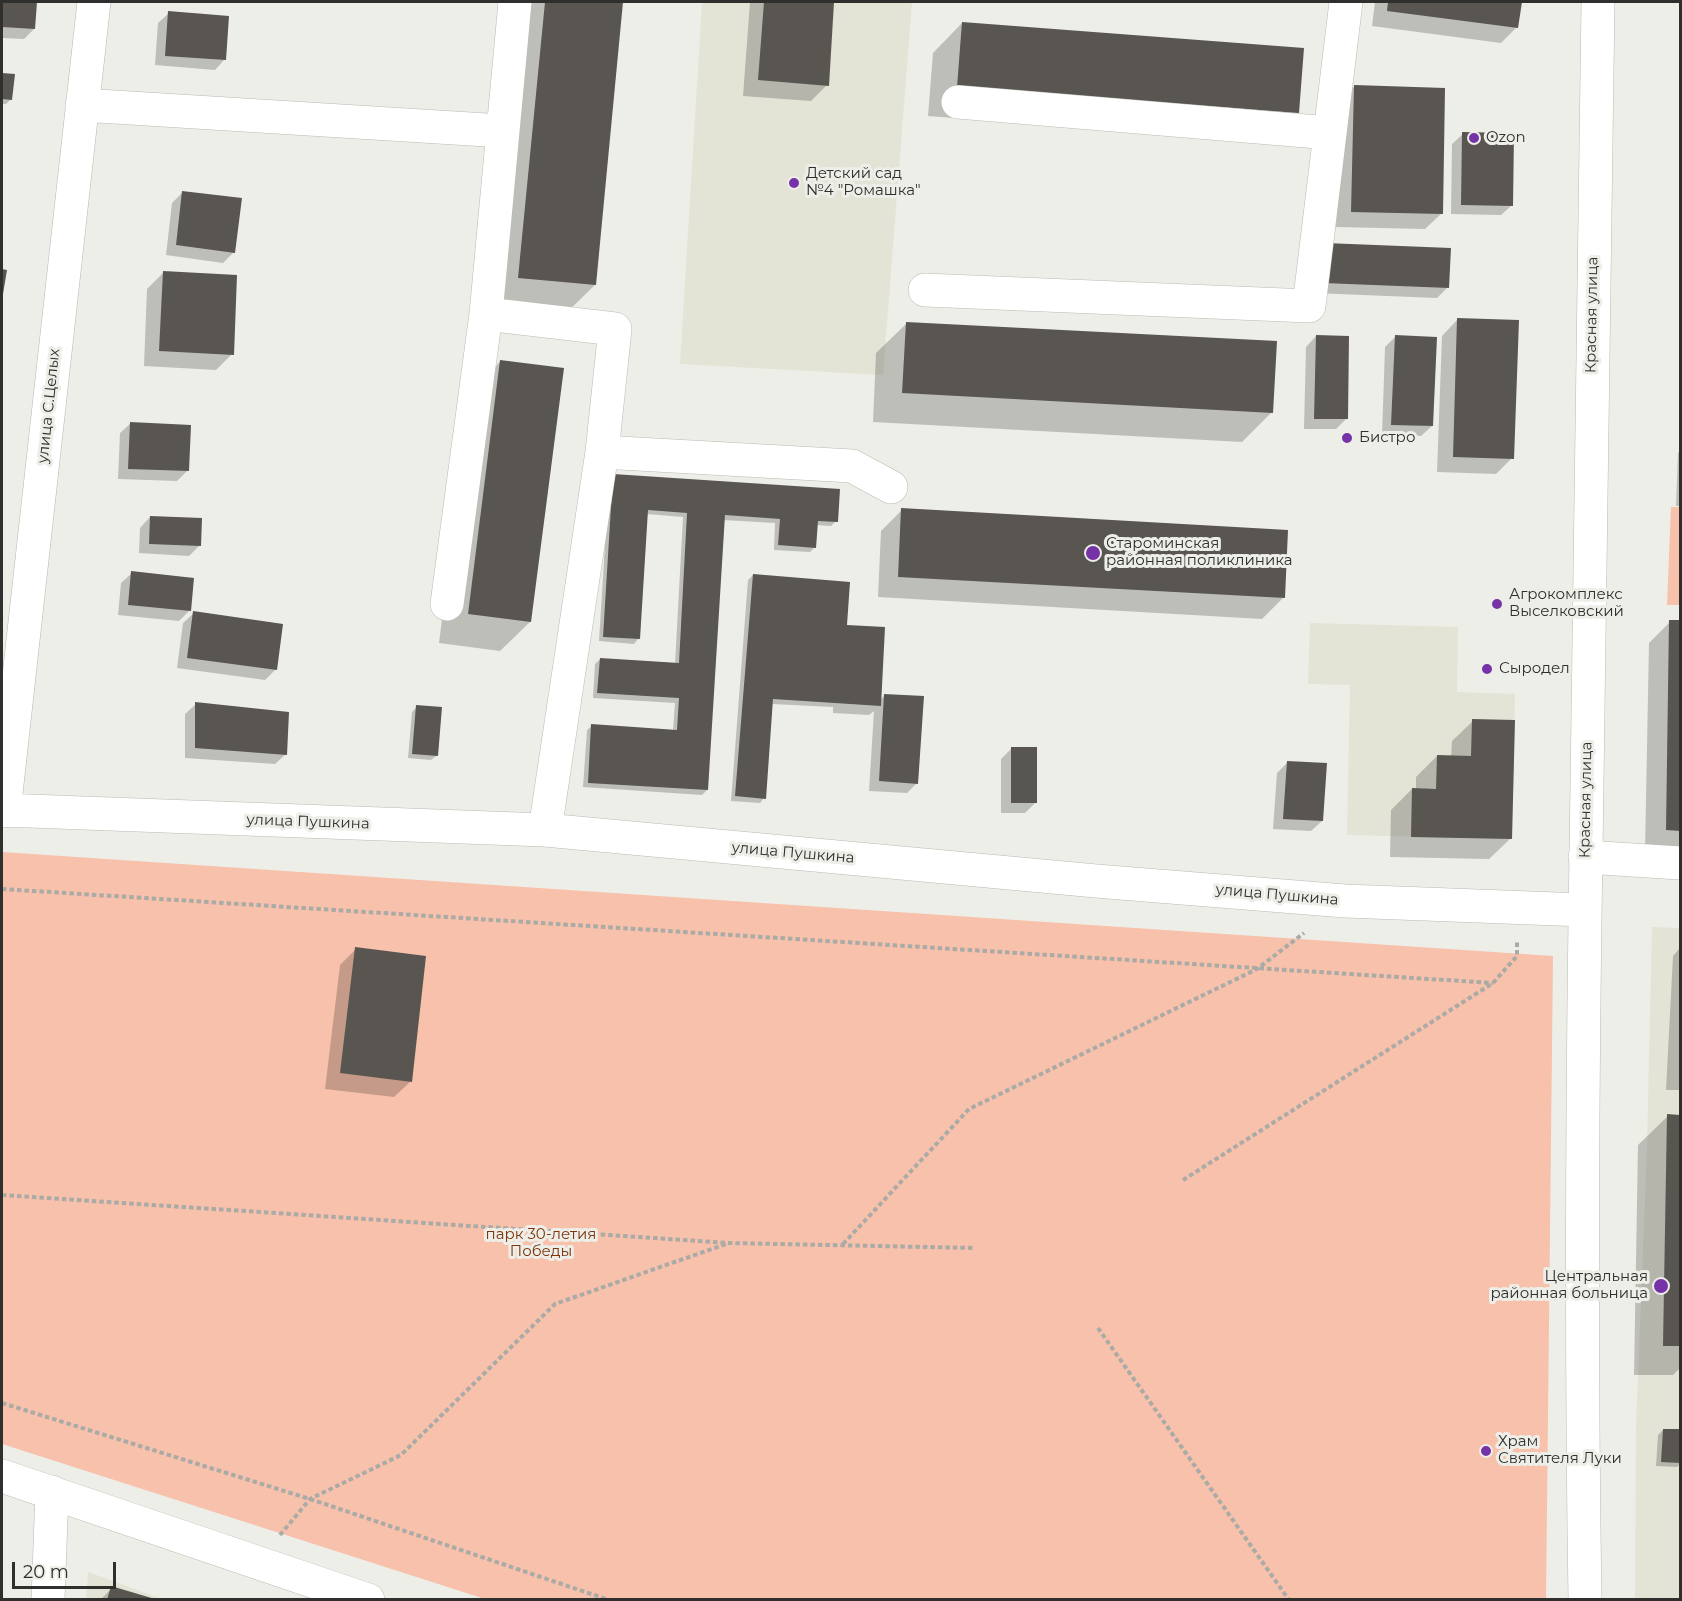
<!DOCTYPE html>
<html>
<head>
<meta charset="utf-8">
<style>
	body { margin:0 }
	#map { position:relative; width:1682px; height:1601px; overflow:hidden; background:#eeeee8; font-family:Montserrat,sans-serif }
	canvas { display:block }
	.frame { position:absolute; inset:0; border:3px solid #2f2f2d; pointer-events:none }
	.scale { position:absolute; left:12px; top:1562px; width:104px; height:27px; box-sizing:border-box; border:3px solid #2f2f2d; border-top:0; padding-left:8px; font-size:18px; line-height:21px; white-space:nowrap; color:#2f2f2d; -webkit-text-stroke:4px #eeeee8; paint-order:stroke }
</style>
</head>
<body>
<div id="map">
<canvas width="1682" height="1601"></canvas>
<div class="frame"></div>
<div class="scale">20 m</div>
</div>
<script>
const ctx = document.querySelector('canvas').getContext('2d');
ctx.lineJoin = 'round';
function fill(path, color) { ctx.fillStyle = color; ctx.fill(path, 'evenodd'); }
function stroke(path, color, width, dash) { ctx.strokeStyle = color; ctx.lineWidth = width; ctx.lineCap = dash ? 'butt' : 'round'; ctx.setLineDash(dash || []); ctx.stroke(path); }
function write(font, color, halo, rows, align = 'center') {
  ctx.font = font + ' Montserrat,sans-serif'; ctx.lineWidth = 6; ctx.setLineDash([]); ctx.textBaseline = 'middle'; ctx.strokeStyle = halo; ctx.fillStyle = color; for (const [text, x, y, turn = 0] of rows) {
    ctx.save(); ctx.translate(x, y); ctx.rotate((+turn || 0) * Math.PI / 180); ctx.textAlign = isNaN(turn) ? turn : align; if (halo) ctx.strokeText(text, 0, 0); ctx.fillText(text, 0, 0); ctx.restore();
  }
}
const built = new Path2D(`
	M702 2H912L883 375 680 364Z
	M1310 623 1458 627 1457 692 1515 694 1512 839 1347 835 1350 685 1308 684Z
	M1652 927 1680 928V1599L1635 1600 1636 1426 1647 1146Z
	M88 1572 162 1599 86 1600Z`);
const green = new Path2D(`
	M1671 507H1680V605H1667Z
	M2 852 1553 956 1546 1599H485L2 1444Z`);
const shadow = new Path2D(`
	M2 2H36L34 29 24 39 2 38Z
	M519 2H622L595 285 565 314 489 307Z
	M750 2H833L827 85 811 101 743 96Z
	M1375 2H1520L1517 27 1501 43 1372 26Z
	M169 13 225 59 215 70 155 65 158 23Z
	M962 23 1298 112 1268 142 928 116 933 53Z
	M2 74 13 75 11 99 6 104H2Z
	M1354 87 1441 214 1425 229 1336 227 1338 102Z
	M1463 134 1512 205 1501 215 1451 214 1452 144Z
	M183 192 234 252 223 263 166 255 172 203Z
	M1315 255 1447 288 1437 298 1313 293Z
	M163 273 232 354 216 370 144 366 147 289Z
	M1457 320 1512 458 1496 474 1437 472 1442 336Z
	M906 324 1272 412 1242 442 873 422 876 353Z
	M1316 336 1346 419 1336 429H1304L1306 347Z
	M1395 337 1432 426 1421 436 1382 435 1385 347Z
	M501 361 530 622 500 651 439 643 471 391Z
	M131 423 187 471 177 481 118 479 120 433Z
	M1680 451V506H1676L1678 453Z
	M609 481 836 521 831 526 816 525 815 547 810 552 774 550 775 523 723 520 707 790 702 795 583 787 587 730 592 726 673 731 675 703 593 698 595 664 600 659 675 664 683 517 646 514 638 639 634 644 599 641Z
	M902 510 1283 598 1262 619 878 597 881 531Z
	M150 517 200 545 189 556 139 553 140 528Z
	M132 573 190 610 179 621 118 615 121 583Z
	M753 575 846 629 880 700 885 695 917 783 907 793 869 791 874 711 869 715 833 713V707L772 704 764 798 760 803 731 801 748 580Z
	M194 613 276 669 265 680 177 668 183 623Z
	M1670 622H1680V851H1645L1649 643Z
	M196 704 286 754 275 764 185 758V714Z
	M417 707 436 756 431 760 408 758 412 712Z
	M1473 721 1510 839 1489 859 1390 857 1391 810 1412 789H1416V777L1437 756 1451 757 1452 741Z
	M1011 749 1036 802 1025 813H1001V759Z
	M1288 762 1322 821 1311 831 1273 829 1277 773Z
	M1680 948V1090H1666L1673 956Z
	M356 949 410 1082 394 1097 325 1089 340 965Z
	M1668 1116H1680V1368L1673 1375H1634L1638 1145Z
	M1663 1430 1680 1431V1464L1677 1467 1656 1466 1658 1435Z
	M112 1588 152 1600H100Z`);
const building = new Path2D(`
	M2 2H37L35 29 2 27Z
	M545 2H623L596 285 518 278Z
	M764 2H834L829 86 758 80Z
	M1388 2H1522L1518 28 1387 11Z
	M168 11 229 16 226 60 165 56Z
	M962 22 1304 48 1299 113 957 87Z
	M2 73 15 74 12 100 2 99Z
	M1354 85 1445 88 1443 214 1351 212Z
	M1462 132 1514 133 1513 206 1461 205Z
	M182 191 242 198 235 253 176 245Z
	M1325 243 1451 248 1449 288 1323 283Z
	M2 269 7 270 3 294H2Z
	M163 271 237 275 234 355 159 351Z
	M1457 318 1519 320 1514 459 1453 457Z
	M906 322 1277 341 1273 413 902 393Z
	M1316 335 1349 336 1348 419H1314Z
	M1395 335 1437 337 1433 426 1391 425Z
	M500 360 564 368 531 622 468 614Z
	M130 422 191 425 189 471 128 469Z
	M613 474 840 489 838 522 818 521 816 548 778 545 780 519 725 515 708 790 588 783 591 724 677 730 679 698 597 693 600 658 679 663 687 513 648 510 640 639 603 637Z
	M901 508 1288 530 1285 598 898 577Z
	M150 516 202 518 201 546 149 544Z
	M131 571 194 578 191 611 128 605Z
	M753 574 850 582 847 625 885 627 881 706 773 699 766 799 735 796Z
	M193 611 283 624 277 670 187 658Z
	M1669 620H1680V831L1666 830Z
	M884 694 924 696 918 784 879 781Z
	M195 702 289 712 287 755 195 748Z
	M416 705 442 707 438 756 412 754Z
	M1472 719 1515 720 1512 839 1411 837 1412 788 1436 789 1437 755 1471 756Z
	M1011 747H1037V803H1011Z
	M1287 761 1327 763 1323 821 1283 819Z
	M355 947 426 956 412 1082 340 1073Z
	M1667 1114 1680 1115V1346H1663Z
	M1663 1429H1680V1463L1661 1462Z
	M111 1586 155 1599V1600H107Z`);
const path = new Path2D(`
	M2 889 1493 983
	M1183 1180 1493 983 1517 956V941
	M2 1195 729 1243 975 1248
	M843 1244 969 1109 1257 969 1304 933
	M1098 1328 1289 1600
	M2 1403 310 1499 609 1600
	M280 1535 310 1499 401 1455 555 1304 726 1244`);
const minor = new Path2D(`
	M958 102 1330 133
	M82 105 503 131
	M925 290 1309 306 1346 2
	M486 314 515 2
	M447 604 486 314 615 329 602 452
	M2 810 545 830 1096 881 1345 901 1584 910
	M4 811 94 2
	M545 830 602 452 852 466 891 487
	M1585 857 1680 863
	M48 1600 52 1492`);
const major = new Path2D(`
	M2 1476 368 1600
	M1585 1600C1581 1351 1582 1102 1586 853 1589 569 1592 285 1598 2`);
const markers = [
	[1474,138,6,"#7533a7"],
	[794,183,6,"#7533a7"],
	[1347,438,6,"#7533a7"],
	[1093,553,8,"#7533a7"],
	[1497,604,6,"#7533a7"],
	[1487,669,6,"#7533a7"],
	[1661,1286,8,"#7533a7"],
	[1486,1451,6,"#7533a7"]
];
const poiNames = [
	["Ozon",1486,138],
	["Детский сад",806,174],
	["№4 \"Ромашка\"",806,191],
	["Бистро",1359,438],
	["Староминская",1106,544],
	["районная поликлиника",1106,561],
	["Агрокомплекс",1509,595],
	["Выселковский",1509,612],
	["Сыродел",1499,669],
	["Центральная",1648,1277,"right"],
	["районная больница",1648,1294,"right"],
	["Храм",1498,1442],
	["Святителя Луки",1498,1459]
];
const streetNames = [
	["Красная улица",1592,315,-89],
	["улица С.Целых",49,406,-84],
	["Красная улица",1586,800,-89],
	["улица Пушкина",308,822,2],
	["улица Пушкина",793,853,5],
	["улица Пушкина",1277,895,5]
];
const parkNames = [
	["парк 30-летия",541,1235],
	["Победы",541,1252]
];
fill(built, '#e3e3d6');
fill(green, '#f7c1ab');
fill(shadow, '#0003');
fill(building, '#595551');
stroke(minor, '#b9bab3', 34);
stroke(major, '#b9bab3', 34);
stroke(path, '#aaaaa6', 4, [4.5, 3]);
stroke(minor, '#fff', 33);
stroke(major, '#fff', 33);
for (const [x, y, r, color] of markers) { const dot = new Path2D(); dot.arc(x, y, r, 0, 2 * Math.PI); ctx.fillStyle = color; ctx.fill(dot); stroke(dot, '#eeeee8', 2); }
write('15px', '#2f2f2d', '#eeeee8', poiNames, 'left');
write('15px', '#2f2f2d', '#eeeee8', streetNames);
write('15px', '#7e340e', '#eeeee8', parkNames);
</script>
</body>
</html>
